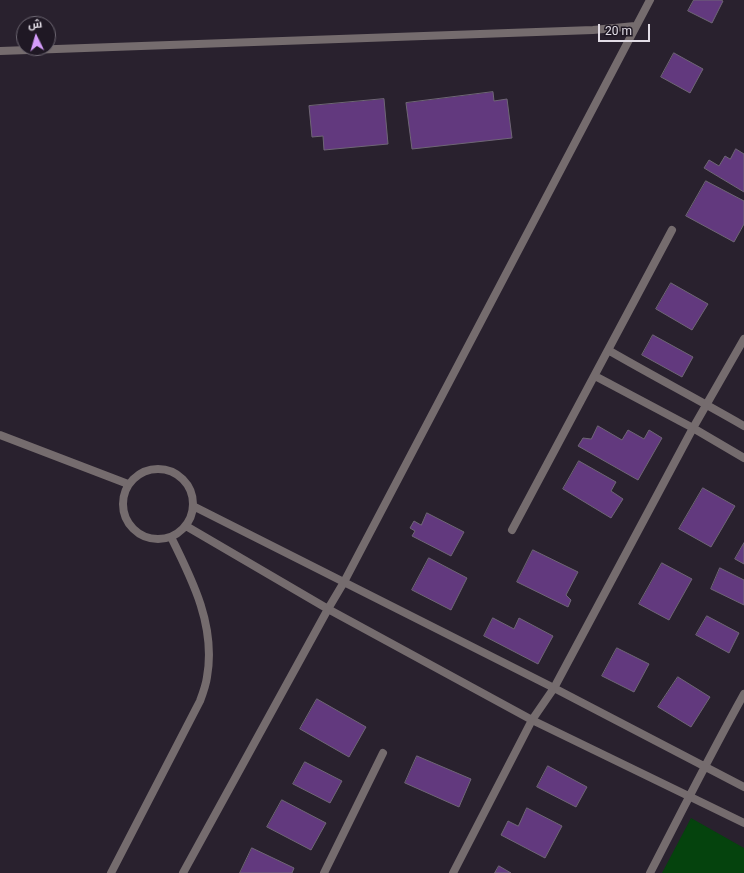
<!DOCTYPE html>
<html>
<head>
<meta charset="utf-8">
<style>
	body { margin:0 }
	#map { position:relative; width:744px; height:873px; overflow:hidden; background:#29212e; font-family:Roboto,Cairo,sans-serif }
	canvas { display:block }
	.north { position:absolute; left:16px; top:16px; width:40px; height:40px; box-sizing:border-box; background:#1f1824; border:1px solid #6d6772; border-radius:50%; rotate:355deg; font-size:11px; font-weight:700; line-height:16px; text-align:center; color:#e2dde6 }
	.north::after { content:''; display:block; margin:auto; width:14px; height:18px; background:#d59cfb; clip-path:polygon(50% 0,100% 100%,50% 72%,0 100%) }
	.scale { position:absolute; left:598px; top:24px; width:52px; height:18px; box-sizing:border-box; border:2px solid #e2dde6; border-top:0; padding-left:5px; font-size:12px; line-height:14px; white-space:nowrap; color:#e2dde6; -webkit-text-stroke:3px #1f1824; paint-order:stroke }
</style>
</head>
<body>
<div id="map">
<canvas width="744" height="873"></canvas>
<div class="north">ش</div>
<div class="scale">20 m</div>
</div>
<script>
const ctx = document.querySelector('canvas').getContext('2d');
ctx.lineJoin = 'round';
function fill(path, color) { ctx.fillStyle = color; ctx.fill(path, 'evenodd'); }
function stroke(path, color, width, dash) { ctx.strokeStyle = color; ctx.lineWidth = width; ctx.lineCap = dash ? 'butt' : 'round'; ctx.setLineDash(dash || []); ctx.stroke(path); }
const green = new Path2D(`
	M691 818 744 848V873H662Z`);
const building = new Path2D(`
	M694 0H721L723 1 712 23 688 11Z
	M674 53 703 69 690 93 661 77Z
	M493 92 494 101 507 99 512 138 412 149 406 103Z
	M384 99 388 144 324 150 323 136 312 137 309 106Z
	M736 149 744 154V192L704 168 709 160 719 166 725 156 730 159Z
	M706 181 744 201V224L734 242 686 216Z
	M671 283 708 304 692 330 656 309Z
	M653 335 693 357 682 377 642 355Z
	M598 426 622 440 628 430 644 439 649 430 662 438 638 480 578 446 583 438 591 439Z
	M579 461 616 482 611 491 623 499 611 518 563 489Z
	M703 488 735 506 711 547 679 529Z
	M427 513 464 532 451 556 412 536 415 531 410 528 414 521 421 525Z
	M744 543V564L735 559Z
	M533 550 578 572 566 595 571 600 568 607 517 582Z
	M429 558 467 578 451 610 412 590Z
	M662 563 692 579 669 620 639 604Z
	M720 568 744 580V605L711 589Z
	M707 616 739 633 729 653 696 635Z
	M493 618 514 629 519 618 553 636 538 664 484 636Z
	M617 648 649 664 634 692 602 676Z
	M678 677 710 697 691 727 658 707Z
	M317 699 366 727 349 757 300 729Z
	M417 756 471 779 459 807 405 783Z
	M305 762 342 781 330 803 293 784Z
	M548 766 587 787 576 807 537 787Z
	M282 800 326 823 311 850 267 827Z
	M527 808 562 826 545 858 501 835 508 821 518 826Z
	M252 848 294 868 292 873H240Z
	M499 866 511 873H495Z`);
const minor = new Path2D(`
	M0 51 593 30 635 26
	M608 350C653 376 699 400 744 426
	M595 376 693 428 744 458
	M0 435 128 484
	M123 504a35 35 0 1 1 70 0a35 35 0 1 1-70 0Z
	M193 506 554 688 744 787
	M186 526 328 609 532 720 744 823
	M512 530 672 230
	M111 873 200 701C203 693 206 685 207 677 216 627 193 581 171 537
	M183 873 328 609 344 582 650 0
	M324 873 383 753
	M453 873 532 720 554 688 693 428 744 339
	M650 873C681 813 711 753 744 694`);
fill(green, '#05430d');
fill(building, '#62397e');
stroke(building, '#6f6676', 1);
stroke(minor, '#756c6e', 8);
</script>
</body>
</html>
